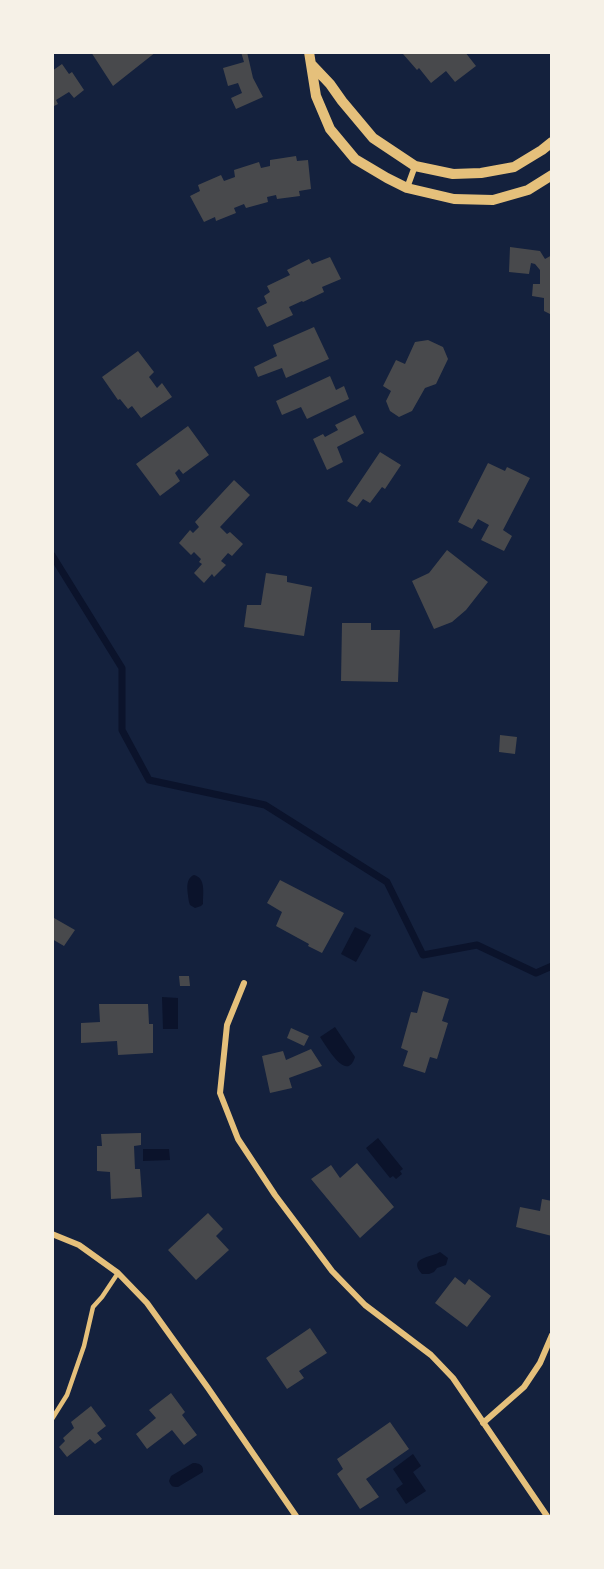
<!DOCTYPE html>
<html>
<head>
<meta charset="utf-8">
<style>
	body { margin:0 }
	#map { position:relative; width:604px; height:1569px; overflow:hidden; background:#14213d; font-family:Figtree,sans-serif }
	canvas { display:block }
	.frame { position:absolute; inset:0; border:54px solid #f6f1e7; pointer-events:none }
</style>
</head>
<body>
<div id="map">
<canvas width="604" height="1569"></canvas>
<div class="frame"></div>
</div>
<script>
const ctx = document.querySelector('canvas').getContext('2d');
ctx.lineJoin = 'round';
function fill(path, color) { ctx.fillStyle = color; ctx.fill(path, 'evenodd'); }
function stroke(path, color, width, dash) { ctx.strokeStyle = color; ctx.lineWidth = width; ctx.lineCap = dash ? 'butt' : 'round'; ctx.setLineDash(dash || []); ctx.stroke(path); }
const water = new Path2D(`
	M194 875C206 878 203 893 203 904L201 906 195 908 190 905 189 902C188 893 184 879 194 875Z
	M355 927 371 935 356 962 341 954Z
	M162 997 178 998V1029H163Z
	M335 1027 355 1057C347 1083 327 1047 320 1037Z
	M378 1138 403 1169 400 1171 402 1174 396 1179 393 1176 390 1178 366 1148Z
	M143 1149H169L170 1160 143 1161Z
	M440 1252 448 1258 446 1265 437 1268 434 1272 429 1274H422C407 1257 431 1258 440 1252Z
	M413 1454 421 1466 413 1472 426 1491 406 1504 396 1489 403 1484 393 1469Z
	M193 1463C199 1463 204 1465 203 1472L178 1487C172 1487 171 1486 169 1481L171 1476Z`);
const stream = new Path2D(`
	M52 555 122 668V730L149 780 265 805 387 882 423 955 477 945 536 973 552 966`);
const building = new Path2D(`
	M91 52H156L113 86Z
	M241 52H247L253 78 263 97 236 109 231 98 242 93 238 83 228 86 223 68 244 62Z
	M405 52H465L476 66 455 82 446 71 431 83 419 68 417 70 403 54Z
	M62 64 69 74 72 72 84 90 74 98 69 92 56 100 58 104 52 107V71Z
	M296 156 297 161 308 160 311 189 299 191 300 196 277 199 276 195 267 197 268 202 246 208 244 204 234 208 236 213 216 221 215 217 204 222 190 196 200 191 198 185 221 175 224 181 235 177 234 170 259 162 261 168 270 166V160Z
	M510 247 540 251 545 259 552 255V315L544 311V298L532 296 533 284H540V270L535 264 531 263 529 274 509 272Z
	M330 257 341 279 322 287 324 292 303 302 302 301 289 307 293 315 267 327 257 308 267 303 264 296 270 292 267 286 290 275 287 270 309 259 312 264Z
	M314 327 329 359 286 378 282 368 258 377 254 367 277 356 273 345Z
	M428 340 443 347 448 359 436 384 425 388 412 411 399 417 390 411 386 401 391 391 383 386 396 360 405 364 415 342Z
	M138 351 154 372 149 377 157 388 162 383 172 397 141 418 132 406 128 409 120 399 118 400 102 377Z
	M330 376 336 390 344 386 349 399 307 419 301 407 282 415 276 401Z
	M355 415 364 433 337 447 343 462 327 470 313 439 323 434 325 437 338 430 335 425Z
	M188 426 209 455 183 474 179 469 175 473 180 481 160 496 136 464Z
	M380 452 401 465 385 489 382 487 370 503 363 499 357 507 347 501Z
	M488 463 505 471 507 467 530 478 503 530 512 536 504 551 481 540 489 525 478 519 472 529 458 522Z
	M234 480 250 495 220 527 227 534 230 532 243 544 232 556 228 553 221 561 226 565 214 577 212 574 204 583 194 573 202 564 199 562 201 559 194 552 191 555 179 543 190 530 193 533 199 527 195 522Z
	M447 550 488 582 466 610 452 622 434 629 412 581 429 573Z
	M266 573 287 576V582L312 587 304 636 244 627 247 605H261Z
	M342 623H371V630H400L398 682 341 681Z
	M500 735 517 737 515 754 499 752Z
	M280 880 344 913 322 953 308 946 309 944 276 926 282 912 267 903Z
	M54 918 75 930 64 946 52 939Z
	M179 976H189L190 986H180Z
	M423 991 449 999 442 1021 448 1023 437 1059 430 1057 425 1073 403 1066 408 1051 401 1048 411 1012 417 1013Z
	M99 1004H148L149 1024H153V1053L118 1055 117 1041 81 1043V1023L100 1022Z
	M291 1028 309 1036 304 1046 287 1038Z
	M311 1049 322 1066 289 1078 292 1088 270 1093 262 1056 283 1051 286 1060Z
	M141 1133V1145L134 1146 135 1169H140L142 1197 111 1199 110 1172 97 1171V1146H102L101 1134Z
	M357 1163 394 1207 360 1238 311 1179 331 1165 340 1178Z
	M542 1199 552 1201V1236L516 1227 520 1207 540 1211Z
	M208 1213 223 1229 216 1236 229 1250 196 1280 168 1250Z
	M455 1277 465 1285 469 1279 491 1296 467 1327 435 1303Z
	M310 1328 327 1353 299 1371 304 1378 287 1389 266 1358Z
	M171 1393 185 1412 182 1415 197 1435 184 1445 172 1430 147 1449 136 1434 156 1418 149 1410Z
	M91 1406 106 1426 97 1433 102 1439 95 1444 90 1439 67 1457 59 1447 65 1441 63 1438 74 1428 71 1422Z
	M390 1422 409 1449 366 1479 379 1497 360 1509 337 1474 343 1469 337 1459Z`);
const service = new Path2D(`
	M52 1419 67 1395 84 1346 93 1307 102 1297 118 1273`);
const minor = new Path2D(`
	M407 188 415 166
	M244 983 227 1025 220 1093 238 1139 275 1195 332 1271 365 1305 431 1355 453 1378 547 1516
	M52 1234 79 1245 118 1273 147 1303 208 1388 296 1516
	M483 1423 524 1387 540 1363 552 1335`);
const tertiary = new Path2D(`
	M309 52 316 96 330 129 355 159 387 178 407 188 454 199 493 200 528 190 552 175
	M312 65 330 84 342 101 373 138 415 166 453 174 481 173 514 167 542 150 552 142`);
fill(water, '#0b132b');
stroke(stream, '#0b132b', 7);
fill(building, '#48494c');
stroke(service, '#e5c07b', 4.5);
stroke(minor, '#e5c07b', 6);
stroke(tertiary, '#e5c07b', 10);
</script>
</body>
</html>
